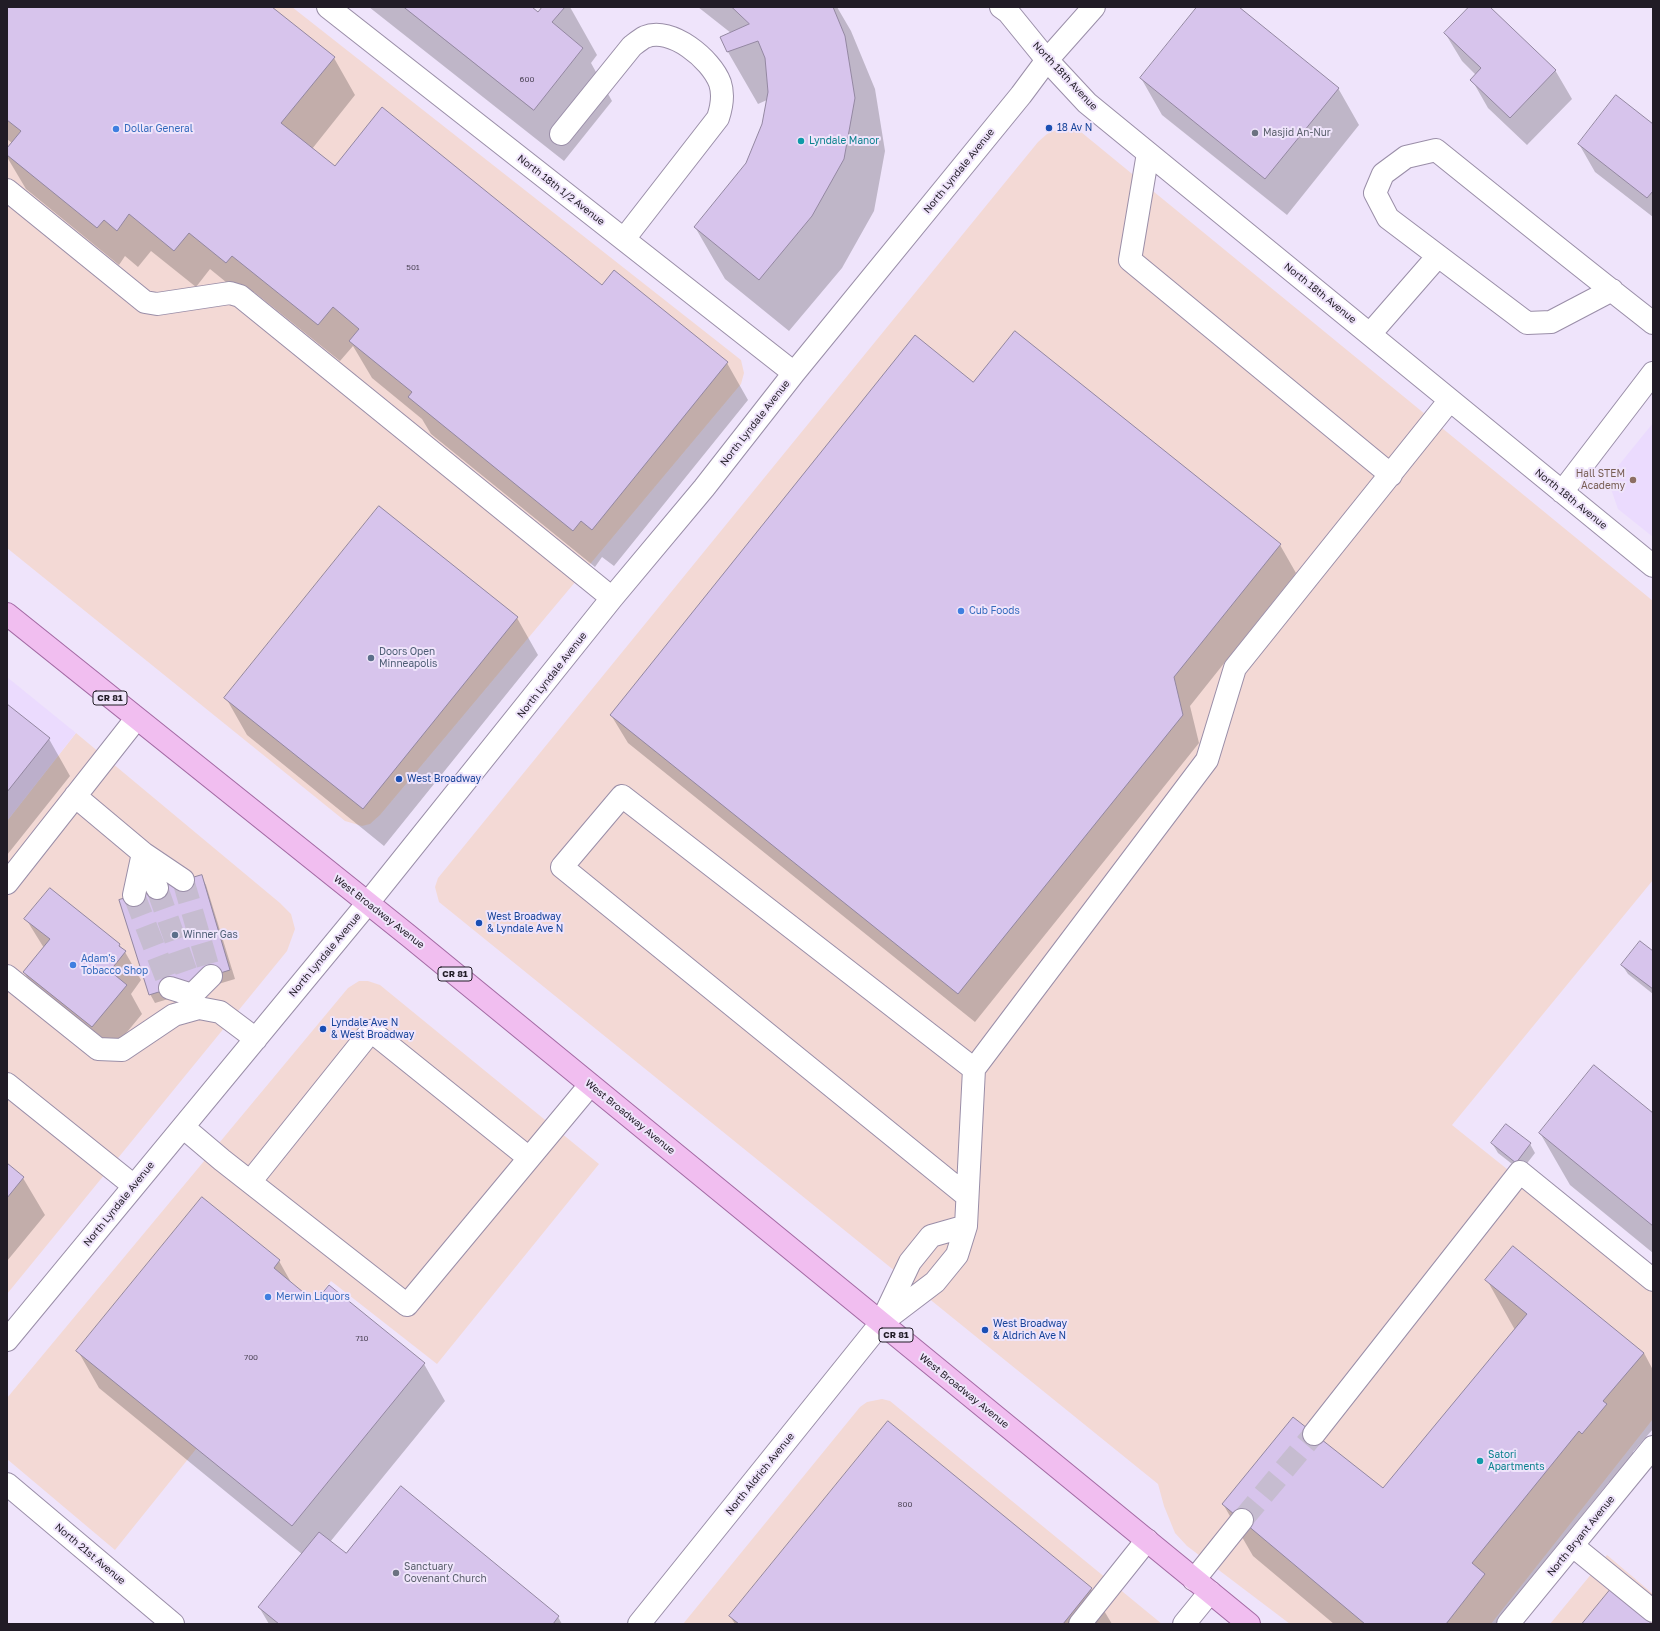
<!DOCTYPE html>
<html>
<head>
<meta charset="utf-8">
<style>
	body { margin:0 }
	#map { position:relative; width:1660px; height:1631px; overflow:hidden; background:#efe4fb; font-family:"Golos Text",sans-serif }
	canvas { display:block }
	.frame { position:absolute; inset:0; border:8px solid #211c26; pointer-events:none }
</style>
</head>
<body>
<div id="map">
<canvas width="1660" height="1631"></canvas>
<div class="frame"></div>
</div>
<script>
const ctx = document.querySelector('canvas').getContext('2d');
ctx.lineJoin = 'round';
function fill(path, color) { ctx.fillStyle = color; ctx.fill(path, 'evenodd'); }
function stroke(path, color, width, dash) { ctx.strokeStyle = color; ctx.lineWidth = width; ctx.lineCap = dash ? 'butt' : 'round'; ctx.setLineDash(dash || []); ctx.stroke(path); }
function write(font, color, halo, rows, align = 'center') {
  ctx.font = font + ' "Golos Text",sans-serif'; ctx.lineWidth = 4; ctx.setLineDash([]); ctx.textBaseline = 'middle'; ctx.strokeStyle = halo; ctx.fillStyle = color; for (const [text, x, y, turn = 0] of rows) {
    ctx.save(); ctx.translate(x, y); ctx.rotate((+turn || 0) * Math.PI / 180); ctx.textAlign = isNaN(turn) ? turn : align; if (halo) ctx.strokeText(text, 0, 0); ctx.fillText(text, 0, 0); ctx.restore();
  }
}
const commercial = new Path2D(`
	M7 7H292L741 360 744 373 741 384 380 815 370 824 362 826 345 821 7 548Z
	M1068 128 1081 132 1653 601V880L1452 1125 1653 1286V1419L1491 1624H1290L1187 1546 1175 1533 1164 1506 1158 1484 439 902 435 887 438 878 1038 142 1047 134 1059 129Z
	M76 733 280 903 291 914 295 929 287 951 7 1294V821Z
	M359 981H368L380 985 599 1164 437 1364 331 1281 115 1550 7 1459V1398L348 988Z
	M882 1399 890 1401 1162 1624H683L860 1407 867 1402Z
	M1607 1555 1653 1594V1624H1550Z`);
const built = new Path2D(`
	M1653 423V537L1618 509 1611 489 1614 471Z
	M7 677 76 733 7 821Z`);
const shadow = new Path2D(`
	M7 7H270L334 58 355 95 312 149 335 168 602 287 614 272 727 363 748 400 614 566 602 557 595 567 431 434 422 419 372 378 353 346 340 361 254 292 248 300 210 269 196 287 151 251 138 267 125 256 119 265 26 189 7 157V150L12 143 7 139Z
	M369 7H531L539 13 543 7H570L597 55 591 63 612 101 564 161Z
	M698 7H837L851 31 875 89 885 151 874 211 842 268 789 331 725 279 695 227 747 163 763 124 767 100 758 104 728 52 721 38 731 33Z
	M1198 7H1237L1338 88 1359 125 1287 215 1162 115 1141 78Z
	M1470 7H1489L1555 70 1572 99 1527 145 1488 108 1472 80 1476 75 1462 61 1445 33Z
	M1653 125V217L1595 172 1579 144Z
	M973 384 1280 545 1296 573 1190 706 1199 743 975 1022 628 743 611 715Z
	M517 618 538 655 384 846 247 735 226 698Z
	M7 705 49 739 70 776 7 855Z
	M201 876 206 885 235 979 155 1003 150 994Z
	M26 919 119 945 125 952 141 980 131 994 142 1014 108 1055 41 1000 24 972 44 948Z
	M1653 952V994L1628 974 1622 965Z
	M1653 1115V1253L1570 1185 1540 1133Z
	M1492 1143 1530 1144 1535 1153 1521 1171 1498 1153Z
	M7 1164 23 1178 45 1215 7 1261Z
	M279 1261 292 1284 316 1303 424 1364 445 1401 330 1542 346 1555 558 1617 562 1624H269L259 1607 302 1554 99 1388 78 1351Z
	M1487 1280 1644 1353 1653 1370V1429L1633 1452 1636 1456 1612 1486 1609 1482 1505 1610 1513 1624H1334L1253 1556 1223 1504 1383 1490 1515 1330Z
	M1091 1589 1112 1624H735L730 1616Z`);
const building = new Path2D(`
	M7 7H272L335 57 281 123 335 166 382 107 602 285 614 270 728 362 592 530 581 521 573 531 408 397 412 392 349 341 359 329 333 307 318 325 232 256 226 263 189 233 174 251 129 214 117 231 104 220 97 228 7 155V148L21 131 7 120Z
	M404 7H532L538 12 542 7H565L552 22 583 48 534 110Z
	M732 7H833L845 36 855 98 844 159 812 216 759 280 694 227 746 163 762 124 768 92 765 58 758 41 727 52 720 37 749 24Z
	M1197 7H1239L1339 88 1265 179 1140 78Z
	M1469 7H1490L1556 70 1510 118 1470 80 1481 68 1444 33Z
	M1616 95 1653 124V191L1647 198 1578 144Z
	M1015 331 1281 544 1174 677 1183 715 958 994 610 715 915 335 973 382Z
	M379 506 518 617 363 809 224 698Z
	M7 704 50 738 7 792Z
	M202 875 230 970 149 995 119 900Z
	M50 888 120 944 119 946 126 951 110 971 127 985 92 1027 23 972 50 939 24 919Z
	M1640 941 1653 951V989L1621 965Z
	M1594 1065 1653 1113V1226L1539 1133Z
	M1506 1124 1531 1143 1516 1163 1491 1143Z
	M7 1163 24 1177 7 1198Z
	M202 1197 280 1260 274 1268 315 1302 329 1285 425 1363 292 1526 76 1351Z
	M1513 1246 1644 1353 1603 1401 1607 1404 1582 1434 1579 1431 1472 1563 1485 1574 1446 1624H1365L1222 1504 1293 1417 1383 1488 1527 1314 1485 1280Z
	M888 1421 1092 1588 1063 1624H739L729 1616Z
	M401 1486 559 1616 553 1624H279L258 1607 319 1532 346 1553Z
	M1610 1590 1652 1624H1582Z`);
const minorTunnel = new Path2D(`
	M183 880 211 976
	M157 888 190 982
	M134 895 170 988
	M1242 1520 1314 1434`);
const minor = new Path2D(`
	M328 7 794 373
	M1001 7 1008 12 1047 60 1087 103 1653 566
	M561 134 632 46C636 43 641 39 645 37 671 26 711 59 720 83 724 95 722 106 718 118L624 239
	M1148 153 1130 260 1391 475
	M7 190 145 302 157 304 230 293 240 296 612 598
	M1612 290 1551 322 1527 323 1388 218 1375 193 1383 174 1406 157 1436 150C1508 208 1580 266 1653 323
	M1370 334 1438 256
	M1562 492 1653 373
	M75 796 143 853 157 888
	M7 883 136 719
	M134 895 143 853 183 880
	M7 976 98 1049 122 1050 174 1015 199 1008 220 1012 256 1039
	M170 988 192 995 211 976
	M7 1084 134 1186
	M183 1127 222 1160 407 1305 590 1085
	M250 1182 371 1031 529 1158
	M967 1196 562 867 622 796 974 1069
	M881 1323 935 1282 957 1255 966 1226 974 1069 1207 760 1235 668 1450 400
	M7 1340 367 904 612 598 704 488 794 373 1021 95 1047 60 1094 7
	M1314 1434 1520 1172 1653 1280
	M7 1484 173 1624
	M1573 1546 1653 1611
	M1194 1580 1242 1520
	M639 1624 881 1323 910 1262 931 1236 966 1226
	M1080 1624 1147 1540
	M1184 1624 1210 1592
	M1508 1624 1653 1447`);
const major = new Path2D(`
	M7 614 409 936 1249 1624`);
const markers = [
	[1049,128,4,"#1a4fb4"],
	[116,129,4,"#3f7fe0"],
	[1255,133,4,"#6b7280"],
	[801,141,4,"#0f9aa8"],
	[1633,480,4,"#8d6e63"],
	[961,611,4,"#3f7fe0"],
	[371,658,4,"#5c6f8a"],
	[399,779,4,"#1a4fb4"],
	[479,923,4,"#1a4fb4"],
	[175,935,4,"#5c6f8a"],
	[73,965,4,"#3f7fe0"],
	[323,1029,4,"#1a4fb4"],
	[268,1297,4,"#3f7fe0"],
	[985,1330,4,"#1a4fb4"],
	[1480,1461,4,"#0f9aa8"],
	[396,1573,4,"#6b7280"]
];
const numberNames = [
	["600",527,79],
	["501",413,267],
	["710",362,1338],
	["700",251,1357],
	["800",905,1504]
];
const shields = [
	[110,698,34],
	[455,974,34],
	[896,1335,34]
];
const shieldNames = [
	["CR 81",110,698],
	["CR 81",455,974],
	["CR 81",896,1335]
];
const streetNames = [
	["North 18th Avenue",1065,76,47],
	["North Lyndale Avenue",959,171,-51],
	["North 18th 1/2 Avenue",561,190,38],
	["North 18th Avenue",1320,293,39],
	["North Lyndale Avenue",755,423,-52],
	["North 18th Avenue",1571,499,39],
	["North Lyndale Avenue",552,675,-52],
	["West Broadway Avenue",379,912,38],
	["North Lyndale Avenue",325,955,-50],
	["West Broadway Avenue",630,1117,39],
	["North Lyndale Avenue",119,1204,-51],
	["West Broadway Avenue",964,1391,39],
	["North Aldrich Avenue",760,1474,-51],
	["North Bryant Avenue",1581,1536,-51],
	["North 21st Avenue",90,1554,40]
];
const transitNames = [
	["18 Av N",1057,128],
	["West Broadway",407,779],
	["West Broadway",487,917],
	["& Lyndale Ave N",487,929],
	["Lyndale Ave N",331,1023],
	["& West Broadway",331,1035],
	["West Broadway",993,1324],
	["& Aldrich Ave N",993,1336]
];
const shopNames = [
	["Dollar General",124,129],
	["Cub Foods",969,611],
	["Adam's",81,959],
	["Tobacco Shop",81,971],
	["Merwin Liquors",276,1297]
];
const worshipNames = [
	["Masjid An-Nur",1263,133],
	["Sanctuary",404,1567],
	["Covenant Church",404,1579]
];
const cultureNames = [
	["Lyndale Manor",809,141],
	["Satori",1488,1455],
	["Apartments",1488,1467]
];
const educationNames = [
	["Hall STEM",1625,474],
	["Academy",1625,486]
];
const serviceNames = [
	["Doors Open",379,652],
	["Minneapolis",379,664],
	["Winner Gas",183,935]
];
fill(commercial, '#f3d9d5');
fill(built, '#ebdbfe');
fill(shadow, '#0003');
fill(building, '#d7c4ec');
stroke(building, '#9387a1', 1);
stroke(minorTunnel, '#c6bcd0', 22, [22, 11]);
stroke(minor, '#9a8ea8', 24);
stroke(major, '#a269a3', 24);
stroke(minor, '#fff', 22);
stroke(major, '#f1bef0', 22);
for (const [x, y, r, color] of markers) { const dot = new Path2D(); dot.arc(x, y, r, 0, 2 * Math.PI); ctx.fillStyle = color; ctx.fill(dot); stroke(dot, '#efe4fb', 1.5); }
write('8px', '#4e4658', null, numberNames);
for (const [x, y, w] of shields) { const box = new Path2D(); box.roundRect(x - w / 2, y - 7, w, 14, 3); ctx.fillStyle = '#efe4fb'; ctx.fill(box); stroke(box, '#211c26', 1); }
write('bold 9px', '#211c26', null, shieldNames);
write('10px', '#211c26', '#efe4fb', streetNames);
write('10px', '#164399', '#efe4fb', transitNames, 'left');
write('10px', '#366cbe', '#efe4fb', shopNames, 'left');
write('10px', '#5b616d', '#efe4fb', worshipNames, 'left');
write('10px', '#0d838f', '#efe4fb', cultureNames, 'left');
write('10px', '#785e54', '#efe4fb', educationNames, 'right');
write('10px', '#4e5e75', '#efe4fb', serviceNames, 'left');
</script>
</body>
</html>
